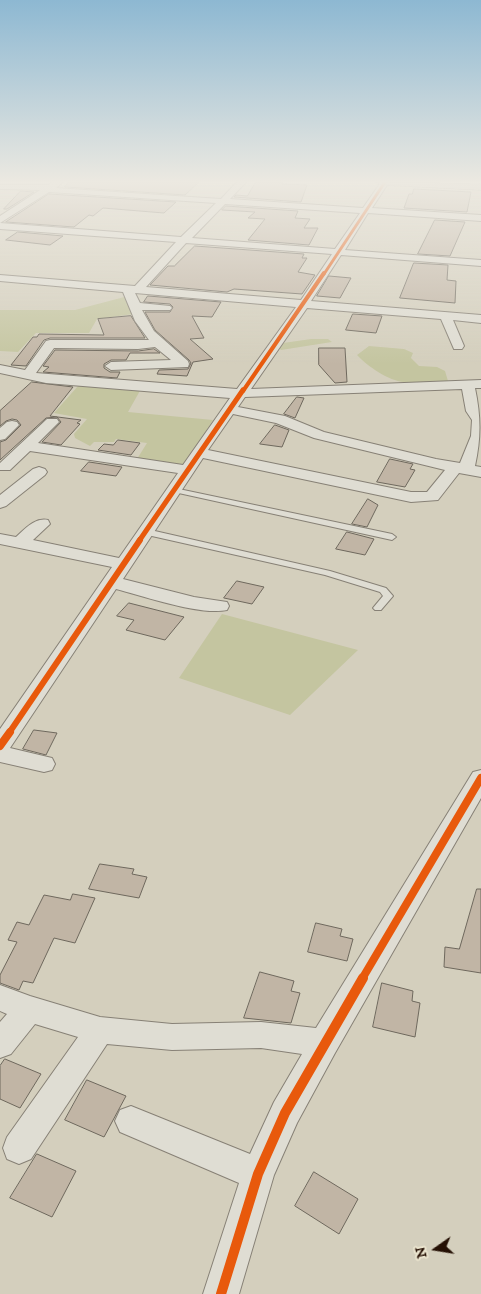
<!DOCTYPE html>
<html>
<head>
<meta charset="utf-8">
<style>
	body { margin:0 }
	#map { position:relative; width:481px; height:1294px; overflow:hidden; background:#d4cfbd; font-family:"IM FELL DW Pica",serif }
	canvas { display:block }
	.north { position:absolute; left:411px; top:1224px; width:50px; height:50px; -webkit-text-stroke:4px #eae4ce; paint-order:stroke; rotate:257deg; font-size:14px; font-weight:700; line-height:20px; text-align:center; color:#251004 }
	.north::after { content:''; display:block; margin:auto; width:18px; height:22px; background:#251004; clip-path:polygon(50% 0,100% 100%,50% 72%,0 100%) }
</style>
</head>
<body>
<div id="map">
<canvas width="481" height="1294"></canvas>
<div class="north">N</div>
</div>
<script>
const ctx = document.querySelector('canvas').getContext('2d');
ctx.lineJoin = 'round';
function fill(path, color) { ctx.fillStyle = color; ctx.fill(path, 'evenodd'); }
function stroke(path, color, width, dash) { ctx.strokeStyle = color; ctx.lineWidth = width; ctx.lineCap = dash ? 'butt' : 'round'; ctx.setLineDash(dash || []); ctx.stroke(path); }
const green = new Path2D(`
	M128 296 133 314 97 319 89 333H36L18 352 0 351V310H75Z
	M311 339H328L332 342 281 350 279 348 283 343Z
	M369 346 404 349 413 353 411 358 419 366 437 367 445 371 448 381C434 381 418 384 404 382 389 381 367 366 357 355Z
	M78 386 141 389 128 412 213 420 184 467 137 459 147 443 116 439 114 442H94L90 446 75 438 74 434 87 419 54 413Z
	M222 614 358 650 290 715 179 678Z`);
const building = new Path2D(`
	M69 182H199L185 195 65 187Z
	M256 182H283L282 184 307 185 301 202 234 197 236 195 247 196Z
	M414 189 471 192 467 212 404 208 409 194H412Z
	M21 191 34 192 7 209H4Z
	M49 194 176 202 164 213 103 208 93 216 89 215 74 227 6 222Z
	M226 206 298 211 295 218 310 219 304 228H318L309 245 248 240 265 219 248 218 255 212 222 210Z
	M435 220 465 222 450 256 418 254Z
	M18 232 63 236 50 245 6 240Z
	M195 246 304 254 302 258H307L298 272 315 275 302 294 234 289 227 292 150 285 168 266H174Z
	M414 263 448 265 447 280 456 281 455 303 400 298Z
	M329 276 351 278 340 298 317 296Z
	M148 296 221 302 212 317 192 316 204 338 190 339 213 359 193 362 187 376 157 374 159 370 188 369 191 363 189 360 155 330 145 312H170L173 307 170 304 144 302Z
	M353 314 382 316 376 333 346 330Z
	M131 316 145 338H50L44 340 26 366 11 365 33 337H37L39 334 104 335 98 319Z
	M319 348H345L347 382 335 383 319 365Z
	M154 349 160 353H130L126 360H111L104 364V368L110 372H120L117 378 43 372 49 367 43 366 55 350 138 351Z
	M32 382 73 387 50 416 81 420 77 423 80 424 61 445 42 442 61 422 57 417 46 418 0 460V442L6 440 21 425 17 420 12 419 6 421 0 426V411Z
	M297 397 304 398 295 418 284 414Z
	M275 425 289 430 282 447 260 444Z
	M118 440 140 443 131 455 98 450 104 444 113 445Z
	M390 459 413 464 410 469 415 470 405 487 377 482Z
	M89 462 122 467 116 476 81 471Z
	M368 499 378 505 367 527 352 524Z
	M347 532 374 539 365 555 336 549Z
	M237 581 264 587 252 604 224 598Z
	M129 603 184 617 165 640 126 630 134 620 117 616Z
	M34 730 57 733 46 755 23 749Z
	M100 864 134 869 132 874 147 877 139 898 89 889Z
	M477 889H481V973L444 967 445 947 459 949Z
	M73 894 95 898 75 943 54 938 33 983 23 981 19 990 0 983V975L17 942 8 940 17 922 29 925 44 895 70 900Z
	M316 923 342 929 340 936 353 939 347 961 308 952Z
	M260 972 294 981 291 991 300 993 291 1023 244 1018Z
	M382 983 413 991 412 1001 420 1003 415 1037 373 1027Z
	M5 1059 41 1074 20 1108 0 1099V1066Z
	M87 1080 126 1096 104 1137 65 1120Z
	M37 1154 76 1171 52 1217 10 1198Z
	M314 1172 358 1199 339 1234 295 1206Z`);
const lane = new Path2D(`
	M171 488H174L392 534 396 537 392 540 174 492H171Z
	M146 529 330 571 386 588 393 596 381 610H375L373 608 383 596 380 592 325 575 143 534 142 532 143 530Z`);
const street = new Path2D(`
	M53 182H63L56 188 221 199 237 182H246L230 199 363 208 381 182H389L372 208 481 215V221L368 213 345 250 481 260V266L341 255 311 301 481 315V323L453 320 464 346 462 349H454L441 319 307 308 251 389 481 380V388H475C481 417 481 438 475 466L481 467V477L459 473 438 500 411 502 203 458 123 579 194 597 227 602 229 606 227 610C201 616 143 596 116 589L10 748 52 758 55 764 52 770 44 772 0 762V729L112 567 0 544V534L16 537C25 529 35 517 48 520L50 524 33 540 119 558 178 473 30 451 10 470H0V463L47 419H57L59 422 38 443 183 465 230 398 46 383 0 373V365L25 370 46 341 50 340H149L135 321 123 292 0 281V275L135 286 176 242 0 229V223L181 237 216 203 49 192 0 223V216L40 190 3 189H0V185H48ZM225 204 360 213 335 249 192 238ZM186 243 332 254 301 300 146 287ZM135 293 296 307 237 389 36 373 54 348 138 349 155 347 171 360 111 362 105 366 111 370 188 367 189 364 188 361 154 331 142 310H170L172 308 170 306 140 303ZM462 389 466 411 472 420 471 436 460 463 436 459 324 432 285 416 238 407 245 397ZM233 414 276 423 314 438 445 470 427 492H411L208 450Z
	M12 421 17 422 19 425 5 439 0 440V428L7 422Z
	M39 467 45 469 47 472 45 475 6 506 0 508V495L33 469Z
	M481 770V798L335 1053 297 1123 274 1175 239 1294H203L239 1183 120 1132 115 1121 120 1110 131 1106 250 1154 274 1102 302 1054 261 1048 172 1050 107 1044 31 1159 19 1164 7 1159 3 1148 7 1137 78 1037 35 1024 11 1054 0 1058V1022L7 1014 0 1011V985L30 996 100 1017 172 1024 261 1022 316 1028 473 772Z`);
const primary = new Path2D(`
	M376 182 481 184V190L381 185Z`);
const cyclewayFar5 = new Path2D(`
	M324 274 385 182`);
const cyclewayFar4 = new Path2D(`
	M243 391 324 273`);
const cyclewayFar3 = new Path2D(`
	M139 541 243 390`);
const cyclewayFar2 = new Path2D(`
	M9 733 140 540`);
const cyclewayFar1 = new Path2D(`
	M0 746 10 732
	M362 979 481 778`);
const cycleway = new Path2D(`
	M221 1294 258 1174 285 1113 363 978`);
fill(green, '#c4c5a0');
fill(building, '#c1b5a5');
stroke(building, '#6e685d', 1);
stroke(lane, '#878176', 2);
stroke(street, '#878176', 2);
stroke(primary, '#6e685d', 1);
fill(lane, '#dfddd3');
fill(street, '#dfddd3');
fill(primary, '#d3ccbf');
stroke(cyclewayFar5, '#e8590c', 3);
stroke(cyclewayFar4, '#e8590c', 4);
stroke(cyclewayFar3, '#e8590c', 5);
stroke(cyclewayFar2, '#e8590c', 6);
stroke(cyclewayFar1, '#e8590c', 8);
stroke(cycleway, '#e8590c', 10);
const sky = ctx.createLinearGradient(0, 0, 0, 364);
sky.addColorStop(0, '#8db8d2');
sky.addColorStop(0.5, '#ece9e1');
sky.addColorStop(1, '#ece9e100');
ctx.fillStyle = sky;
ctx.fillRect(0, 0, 481, 364);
</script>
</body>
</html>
